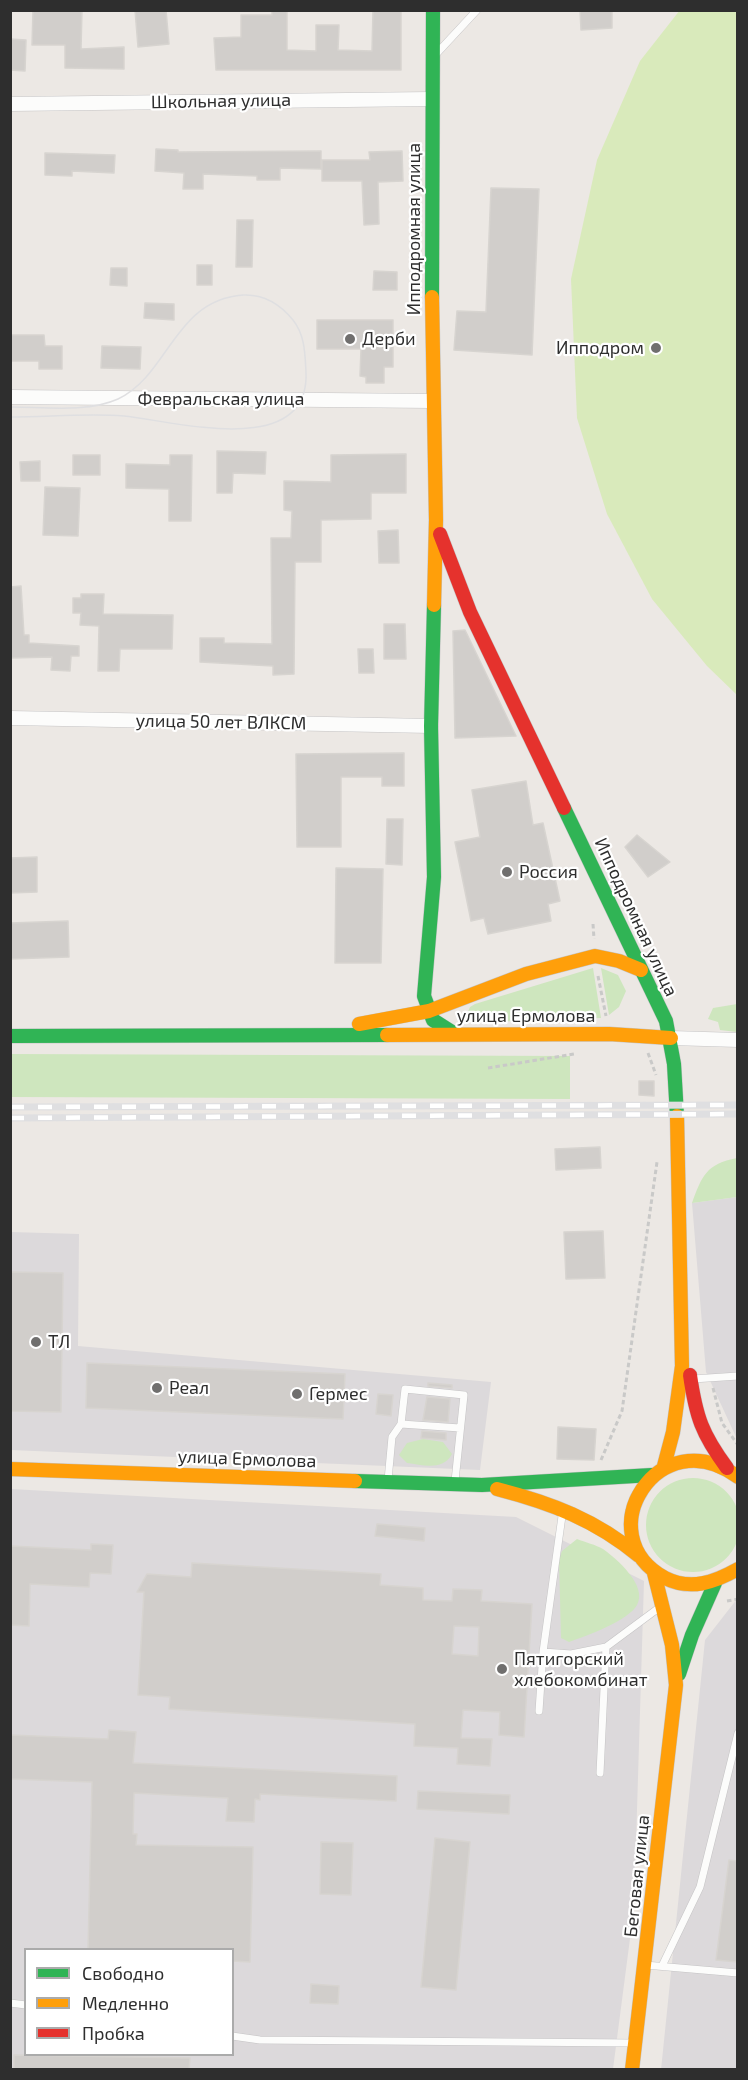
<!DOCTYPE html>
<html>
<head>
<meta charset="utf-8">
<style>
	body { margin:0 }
	#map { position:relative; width:748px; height:2080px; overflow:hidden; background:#ece8e4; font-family:"Exo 2",sans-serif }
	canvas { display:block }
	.frame { position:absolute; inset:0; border:12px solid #2e2e2e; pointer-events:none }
	.legend { position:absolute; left:24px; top:1948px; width:210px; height:108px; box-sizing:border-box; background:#fff; border:2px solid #ababab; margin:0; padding:8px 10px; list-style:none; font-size:18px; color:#2e2e2e }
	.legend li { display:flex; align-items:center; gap:12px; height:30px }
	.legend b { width:30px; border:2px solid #ababab }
</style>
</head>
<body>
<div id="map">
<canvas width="748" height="2080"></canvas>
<div class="frame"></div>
<ul class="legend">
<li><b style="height:8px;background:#30b455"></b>Свободно</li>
<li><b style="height:8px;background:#ff9f0a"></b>Медленно</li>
<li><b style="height:8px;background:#e5322d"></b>Пробка</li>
</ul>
</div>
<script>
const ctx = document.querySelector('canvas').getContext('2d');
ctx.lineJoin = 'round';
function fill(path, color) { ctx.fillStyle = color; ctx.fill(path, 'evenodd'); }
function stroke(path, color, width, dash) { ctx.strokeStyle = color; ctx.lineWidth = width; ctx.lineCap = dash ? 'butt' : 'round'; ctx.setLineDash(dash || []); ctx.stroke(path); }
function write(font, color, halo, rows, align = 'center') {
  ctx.font = font + ' "Exo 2",sans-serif'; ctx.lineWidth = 4.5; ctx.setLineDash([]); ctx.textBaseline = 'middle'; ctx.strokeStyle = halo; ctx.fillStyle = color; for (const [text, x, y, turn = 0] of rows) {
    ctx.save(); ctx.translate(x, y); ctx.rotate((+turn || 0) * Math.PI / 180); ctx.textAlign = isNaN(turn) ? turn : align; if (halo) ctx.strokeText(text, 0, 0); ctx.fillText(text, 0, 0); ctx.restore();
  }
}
const industrial = new Path2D(`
	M737 1197V1439L706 1372 692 1203Z
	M11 1232 79 1234 78 1346 491 1382 480 1470 11 1450Z
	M11 1489 516 1517 644 1581 634 1908 613 2069 11 2070ZM26 1950H232V2054H26Z
	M737 1599V2069L661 2070 705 1640Z`);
const green = new Path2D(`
	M593 968 601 1018 488 1022 475 1021 467 1014 470 1007 475 1004Z
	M601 968 618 975 626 991 619 1007 609 1015Z
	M737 1004V1032L720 1030 718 1022 708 1019 713 1008Z
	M11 1054 570 1056V1099L11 1097Z
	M737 1158V1197L692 1203C702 1176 706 1164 737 1158Z
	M423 1439 443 1442 452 1454C443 1471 423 1465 407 1463L399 1455 407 1443Z
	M646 1525a47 47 0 1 1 94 0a47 47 0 1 1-94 0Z
	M577 1539C585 1542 596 1545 603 1549 617 1559 648 1586 637 1605 628 1621 586 1636 569 1642L561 1638 559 1559 562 1551Z`);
const pitch = new Path2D(`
	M680 10 737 11V695L707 666 652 599 607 514 577 418 571 279 597 160 640 61Z`);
const building = new Path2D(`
	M33 10H82L81 49 124 47V69L65 68V45H32Z
	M135 10H166L169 44 138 47Z
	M272 10H287V50L316 51V25H339L338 50 372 51 373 10H401V70H216L214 38 241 37V15H272Z
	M580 10H612V28L581 30Z
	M10 39 26 40 25 71 10 70Z
	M156 149 178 150V152L321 151V169L280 168V180H257V176L203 174V189H183L184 173 155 171Z
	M402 151 403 181 378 182 379 224 364 225 362 181H322V160H370L369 152Z
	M45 153 115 155 114 173 72 171V176L45 175Z
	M491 188 539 189 532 355 454 350 457 311 486 312Z
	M237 220H253L252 267H236Z
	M197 265H212V285H197Z
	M111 268H127V286L110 285Z
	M374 271 397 272V290H373Z
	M145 303 174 304V320L144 318Z
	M317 320H393V367H384V383H366V377L360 376 361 349H317Z
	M10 335H44L45 346H62V369H39V361H10Z
	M102 346 141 347 140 369 101 368Z
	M217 451 266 452 265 474 233 473 232 493H217Z
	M406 454V493H371V519L321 520V562H295L294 674 273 675V666L200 662V638H224V643L272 644 271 538H291L292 511 284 510V481L331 482V455Z
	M73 455H100V475H73Z
	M170 455H192L191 521H169V489L126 488V464L170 465Z
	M40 461V481H21L20 462Z
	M45 487 80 488 78 536 43 535Z
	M398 530 399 563H379L378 531Z
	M21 586 24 635H29V643L79 646V656H71L70 671 51 670 52 657 11 658 10 587Z
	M81 594H104L103 614 173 615 172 649H120L119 671H98L99 626 80 625 81 613H73V598H81Z
	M384 624H405L406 659H384Z
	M465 630 516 736 455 738 453 631Z
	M358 649H373L374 673H359Z
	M404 753V786H382V777H341V847H297L296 754Z
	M526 781 533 825 543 823 560 901 548 904 551 921 488 934 484 918 471 921 455 842 480 837 472 790Z
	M387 819H403L402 865 386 864Z
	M637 835 670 862 648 877 625 847Z
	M37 857V892L10 893V858Z
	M336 868 383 869 381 963H335Z
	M68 921 69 957 10 959V923Z
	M639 1081H654V1096L639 1095Z
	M600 1147 601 1168 556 1170 555 1149Z
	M603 1231 605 1278 566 1279 564 1232Z
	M10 1272 63 1273 61 1412 10 1411Z
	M87 1363 345 1374 343 1419 86 1408Z
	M428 1383 452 1385V1388L428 1386Z
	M378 1394 393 1395 391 1416 376 1414Z
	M427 1397 450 1399 448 1422 423 1420Z
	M558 1427 596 1429 594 1460 557 1459Z
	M422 1431 446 1433V1440L421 1438Z
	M377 1524 425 1528 424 1541 375 1536Z
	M91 1544 113 1545 111 1574 90 1573 89 1587 30 1584 29 1626 10 1625V1546L91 1550Z
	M192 1563 381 1574 380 1585 423 1588V1600L452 1601 453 1589 482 1590 481 1601 532 1604 524 1737 499 1735 500 1712 463 1710 461 1738 492 1739 490 1766 457 1764 458 1748 414 1746 415 1724 169 1709 170 1697 138 1695 144 1592H137L147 1574 191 1577ZM454 1626 479 1627 478 1656 452 1654Z
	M109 1730 136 1732 133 1763 397 1776 396 1801 260 1794V1800L255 1799 254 1822 226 1821 228 1798 134 1793 133 1834H137L136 1845 253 1847 250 1962 232 1961V1950H88L92 1782 10 1779V1735L108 1739Z
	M418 1791 510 1795 509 1814 417 1809Z
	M435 1838 470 1842 456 1990 421 1987Z
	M321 1842 353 1843 351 1895 320 1894Z
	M729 1860 738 1861V1962L716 1960Z
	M311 1984 339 1986 338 2004 310 2003Z
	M14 2055 190 2058 189 2070H14Z`);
const path = new Path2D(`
	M593 924 594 939
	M598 976 606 1016
	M648 1053 656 1075
	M488 1068 574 1054
	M713 1388 722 1423 738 1445
	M601 1460 622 1411 657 1162
	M727 1601 738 1599`);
const lane = new Path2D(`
	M438 52 477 10
	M693 1379 738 1376
	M401 1424 460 1428
	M388 1480 392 1437 401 1424 405 1389 464 1395 455 1481
	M543 1652 571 1654 606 1647 660 1607
	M539 1711 543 1652 563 1509
	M600 1773 606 1647
	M645 1965 738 1973
	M662 1966 700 1887 738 1733
	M10 2003 26 2005
	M232 2036 260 2040 632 2043`);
const street = new Path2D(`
	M10 104 431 99
	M10 397 432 401
	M10 718 431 726
	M671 1038 738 1040`);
const fast = new Path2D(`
	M432 297 433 10
	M434 605 431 726 434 877 424 996 433 1020 455 1034
	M564 808 666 1021 674 1064 677 1116
	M10 1036 387 1035
	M355 1481 482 1485 652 1475
	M679 1674 692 1635 715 1583`);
const slow = new Path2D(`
	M432 297 436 520 434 605
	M359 1024 429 1011 526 974 595 956 619 961 641 970
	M387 1035 609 1034 671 1038
	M664 1466 673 1432 682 1366 677 1116
	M10 1469 355 1481
	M738 1477C659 1418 586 1535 665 1578 691 1591 715 1582 738 1569
	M497 1489C551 1503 596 1520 639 1556
	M632 2070 676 1685 672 1645 654 1573`);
const jam = new Path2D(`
	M440 534 470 612 564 808
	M690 1375C696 1417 702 1434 727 1468`);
const tram = new Path2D(`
	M10 407C44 407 87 413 118 399 169 375 174 300 243 295 264 294 280 304 293 320 305 335 305 354 306 372 310 460 174 421 124 416 87 413 48 417 10 417`);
const rail = new Path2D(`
	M10 1107 738 1105
	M10 1118 738 1114`);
const markers = [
	[350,339,6,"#706f6e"],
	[656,348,6,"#706f6e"],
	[507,872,6,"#706f6e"],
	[36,1342,6,"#706f6e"],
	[157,1388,6,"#706f6e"],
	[297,1394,6,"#706f6e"],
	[502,1669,6,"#706f6e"]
];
const streetNames = [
	["Школьная улица",221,101,-1],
	["Ипподромная улица",414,229,-90],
	["Февральская улица",221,399],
	["улица 50 лет ВЛКСМ",221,722,1],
	["Ипподромная улица",636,917,65],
	["улица Ермолова",526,1016],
	["улица Ермолова",247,1459,2],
	["Беговая улица",637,1876,-84]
];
const poiNames = [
	["Дерби",362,339],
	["Ипподpом",644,348,"right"],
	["Россия",519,872],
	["ТЛ",48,1342],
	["Реал",169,1388],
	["Гермес",309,1394],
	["Пятигорский",514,1659],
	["хлебокомбинат",514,1680]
];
fill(industrial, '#dcd9db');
fill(green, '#cee6be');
fill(pitch, '#d9eabb');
fill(building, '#d1cecb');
stroke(building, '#d7d4d0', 1.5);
stroke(lane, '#c5c4c5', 8);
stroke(street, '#c5c4c5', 15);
stroke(fast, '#c5c4c5', 15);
stroke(slow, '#c5c4c5', 15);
stroke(jam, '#c5c4c5', 15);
stroke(path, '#c9c9c8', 3, [4.5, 3]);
stroke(lane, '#fcfcfb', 7);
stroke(street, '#fcfcfb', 14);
stroke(fast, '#30b455', 14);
stroke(slow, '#ff9f0a', 14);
stroke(jam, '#e5322d', 14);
stroke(tram, '#dfdfe1', 1.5);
stroke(rail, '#dfdfe1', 7);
stroke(rail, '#fff', 4.5, [14]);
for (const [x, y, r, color] of markers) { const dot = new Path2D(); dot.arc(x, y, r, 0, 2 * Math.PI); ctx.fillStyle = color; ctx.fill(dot); stroke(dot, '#fff', 2); }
write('18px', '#2e2e2e', '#fff', streetNames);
write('18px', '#2e2e2e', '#fff', poiNames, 'left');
</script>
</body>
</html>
